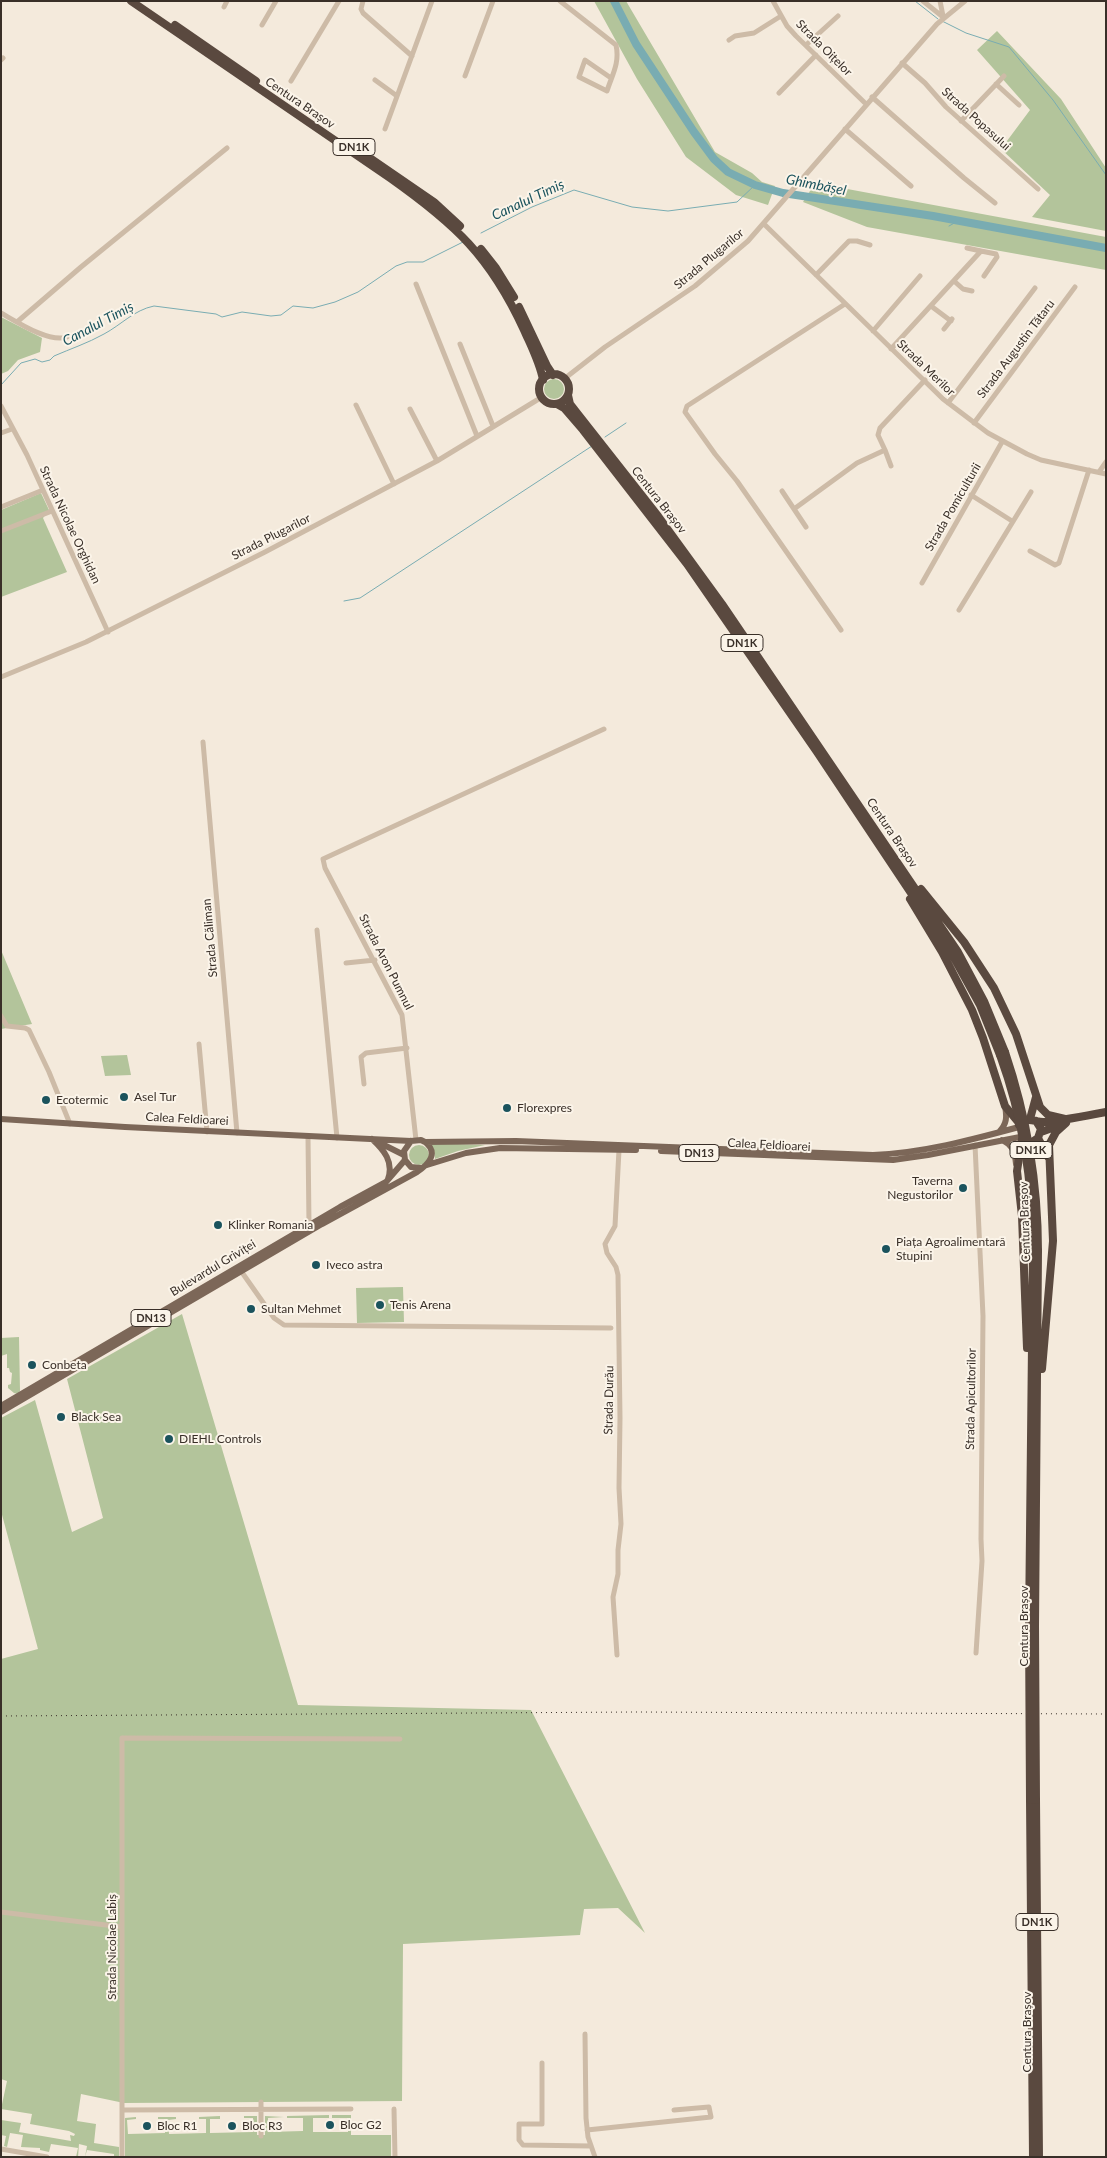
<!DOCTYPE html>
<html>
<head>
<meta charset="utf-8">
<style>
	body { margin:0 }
	#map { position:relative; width:1107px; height:2158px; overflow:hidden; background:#f4eadc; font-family:Lato,sans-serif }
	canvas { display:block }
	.frame { position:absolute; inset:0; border:2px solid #392f28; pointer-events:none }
</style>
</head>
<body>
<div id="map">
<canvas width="1107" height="2158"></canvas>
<div class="frame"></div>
</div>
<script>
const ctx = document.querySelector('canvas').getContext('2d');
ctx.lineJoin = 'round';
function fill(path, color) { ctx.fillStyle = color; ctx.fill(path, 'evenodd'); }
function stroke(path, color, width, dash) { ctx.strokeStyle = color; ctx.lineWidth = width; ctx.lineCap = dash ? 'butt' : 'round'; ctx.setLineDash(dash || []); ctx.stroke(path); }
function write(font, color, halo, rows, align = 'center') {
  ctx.font = font + ' Lato,sans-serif'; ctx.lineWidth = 4; ctx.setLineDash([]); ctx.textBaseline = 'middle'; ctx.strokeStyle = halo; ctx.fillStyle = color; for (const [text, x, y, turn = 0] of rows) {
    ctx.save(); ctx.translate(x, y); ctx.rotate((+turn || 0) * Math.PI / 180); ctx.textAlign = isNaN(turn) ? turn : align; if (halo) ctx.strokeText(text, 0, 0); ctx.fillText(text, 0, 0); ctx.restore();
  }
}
const green = new Path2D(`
	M594 1H626L715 152 752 173 762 182 775 186 768 205 736 195 686 157 637 79Z
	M997 31 1061 99 1106 168V231L1032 217 1050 195 1001 149 1030 110 977 50Z
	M815 183 1106 237V270L867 227 803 202Z
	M1 317 42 338 40 352 18 360 8 371 1 374Z
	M544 389a10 10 0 1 1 20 0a10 10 0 1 1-20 0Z
	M41 493 49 510 43 518 67 572 1 597V510Z
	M1 950 32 1024 1 1029Z
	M127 1055 131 1075 105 1076 101 1056Z
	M430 1143 485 1145 458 1151 435 1159 434 1150Z
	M409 1155a10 10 0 1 1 20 0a10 10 0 1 1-20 0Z
	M403 1287 404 1322 357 1323 356 1288Z
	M182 1314 298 1705 531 1710 645 1933 618 1908 584 1909 580 1935 403 1944 402 2101 124 2103 81 2094 77 2121 96 2124 94 2143 119 2147V2157H114V2154L87 2150 85 2157 87 2146 79 2144 78 2157H76L78 2148 51 2144 49 2152 40 2150V2148L21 2147 23 2135 10 2133 7 2147 4 2146 6 2136 1 2135V2120L21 2123 19 2132 71 2141 70 2135 74 2136 75 2134 69 2131 30 2124 32 2114 1 2109 7 2081 1 2079V1659L38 1649 1 1511V1418L35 1400 72 1532 103 1518 67 1379Z
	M19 1337 20 1391 18 1394 14 1393 8 1388V1385L11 1384 12 1373 10 1372 9 1368H7V1354L1 1356V1338Z
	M329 2115V2118H313V2132H348V2118H332V2115H351V2135H391V2157H125V2118L136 2117V2119L127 2120 128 2134 165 2133V2119H158V2117H176V2119L168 2120 169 2134 206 2133V2119H199V2117L220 2116V2119H210V2133L253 2132V2118H244V2116H257V2135H265V2116L284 2117 268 2118V2132L303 2131V2118H287V2116Z`);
const stream = new Path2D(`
	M915 1 938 19
	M942 21 966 33 1009 47 1053 100 1106 175
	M949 226 958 221
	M481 233 532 207 574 190 632 207 668 211 737 202 755 185
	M1 385 21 363 35 359 42 362 50 360 54 356C70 349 88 343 104 334 121 325 134 310 154 306L216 314 222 317 242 312 271 316 281 315 293 306 313 308 335 302 358 292 396 266 407 262H423L463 242
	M605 437 626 423
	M344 601 360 598 592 446`);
const river = new Path2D(`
	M614 1 636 44 694 132 714 159 728 172 755 185 783 193 933 216 1106 248`);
const minor = new Path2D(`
	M363 1 361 9 363 13 412 56
	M560 1 616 45C620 63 612 75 607 91L579 77 585 60 611 78
	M773 1 787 26 796 36 866 104
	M923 1 943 17
	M940 1 943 16
	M224 7 227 1
	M262 25 276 1
	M729 40 735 36 754 33 781 16
	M806 45 838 16
	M1 60 3 58
	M902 63 925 83 946 107 1038 189
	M465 76 493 1
	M375 80 397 96
	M291 81 339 1
	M996 84 1019 105
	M779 93 816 55
	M872 97 964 178 995 203
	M961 121 1004 76
	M385 129 432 1
	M845 129 911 186
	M764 224 943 399 988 433 1027 454 1041 460 1106 474
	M967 248 981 251
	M816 275 849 241H857L870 245
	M954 281 963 289 972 291
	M416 284 477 436
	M931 306 951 321
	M1 313C17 322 49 343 67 337
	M17 322 81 267 227 148
	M944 329 952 319
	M873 331 920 276
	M460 344 493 426
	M891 349 981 251 996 254 997 257 984 276
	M564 379 605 347 695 286 748 241 937 24 965 1
	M948 403 1035 288
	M356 405 394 484
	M1 406 27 455 108 632
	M410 409 437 461
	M974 423 1075 287
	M1 433 12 429
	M885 450 891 466
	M1099 472 1106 462
	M782 491 806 527
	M971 495 1012 521
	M1 507 43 490
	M794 509 857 463 885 450 878 435 880 428 925 380
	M1 531 52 511
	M1030 551 1055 565 1059 563 1089 470
	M922 583 1002 442
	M959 610 1031 492
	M841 630 737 481 715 454 685 412 687 406 845 304
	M1 677 86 642 265 552 437 461 542 397
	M203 742 237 1133
	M317 930 337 1138
	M346 963 375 960
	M1 1016 7 1026 25 1028 29 1030 49 1072 70 1124
	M199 1044 207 1132
	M364 1084 361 1057 366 1053 407 1048
	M308 1137 309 1225
	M416 1140 402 1015 325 868 323 859 604 729
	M975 1145 983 1316 981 1539 982 1561 976 1653
	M241 1271 274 1318 284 1325 611 1328
	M617 1655 613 1597 618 1574V1550L621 1524 619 1488 620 1418 618 1275 616 1267 607 1253 605 1244 615 1226 619 1150
	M1 1912 122 1927
	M585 2034 586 2118 588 2137 595 2157
	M542 2063V2124H519V2140L523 2145 591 2146
	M261 2102V2136
	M394 2109 395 2157
	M122 2110 351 2109
	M587 2130 711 2117 709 2107 674 2110
	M1 2149 47 2157
	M122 2157V1738L400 1739`);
const major = new Path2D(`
	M1 1119 125 1127 411 1141 421 1140 425 1142 516 1141 873 1155C922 1153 971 1140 1019 1127
	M999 1132C1007 1124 1007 1117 1005 1106
	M372 1139C384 1150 394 1162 388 1179
	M1002 1140C1013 1145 1015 1153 1016 1164
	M411 1141 404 1151 405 1160 411 1167 421 1168
	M380 1143 404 1155
	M661 1151 893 1160 928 1155 1020 1137
	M427 1165 466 1153 500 1148 636 1150
	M1 1406 340 1207 386 1182 405 1160
	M1 1412 322 1224 417 1172C429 1164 439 1153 425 1142`);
const highway = new Path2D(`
	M131 1 390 178C455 224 490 256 524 330 531 346 540 363 543 380
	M175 25 256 81
	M351 145 434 202 460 226
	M481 249 496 268 514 297
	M519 307 547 366 553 375
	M539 389a15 15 0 1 1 30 0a15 15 0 1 1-30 0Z
	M568 395 570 404 577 413 658 516 722 604 958 952 984 1001 1005 1052
	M557 404 564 408 583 430 687 564 817 752 953 956 980 1005 1000 1055
	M921 889 964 942 994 988 1016 1034 1040 1107 1048 1115 1065 1119
	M910 899 942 952 972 1010 983 1038 1005 1106 1019 1123
	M1030 1119 1036 1097
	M1019 1125C1028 1115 1035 1123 1045 1122 1065 1120 1086 1116 1106 1112
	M1041 1132 1063 1124
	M1038 1138 1048 1157
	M1022 1139 1017 1171 1022 1216 1027 1348
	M1023 1140 1032 1142 1038 1138 1041 1129 1036 1121
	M1042 1369 1053 1241 1049 1145 1056 1132 1066 1123
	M1029 1626 1033 1251
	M1035 1626 1038 1251
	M1030 1800 1033 2157
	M1036 1800 1039 2157`);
const rail = new Path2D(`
	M1 1716 636 1712 1106 1714`);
const highwayBridge = new Path2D(`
	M1005 1052C1027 1117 1038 1182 1038 1251
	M1000 1055C1023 1118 1033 1183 1033 1251
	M1029 1626 1030 1800
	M1035 1626 1036 1800`);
const markers = [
	[124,1097,5,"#1b535d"],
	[46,1100,5,"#1b535d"],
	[507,1108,5,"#1b535d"],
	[963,1188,5,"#1b535d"],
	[218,1225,5,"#1b535d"],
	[886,1249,5,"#1b535d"],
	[316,1265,5,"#1b535d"],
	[380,1305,5,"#1b535d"],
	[251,1309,5,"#1b535d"],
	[32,1365,5,"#1b535d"],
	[61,1417,5,"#1b535d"],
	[169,1439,5,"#1b535d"],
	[330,2125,5,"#1b535d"],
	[147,2126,5,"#1b535d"],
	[232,2126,5,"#1b535d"]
];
const shields = [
	[354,147,42],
	[742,643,42],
	[1031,1150,42],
	[699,1153,40],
	[151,1318,40],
	[1037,1922,42]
];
const shieldNames = [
	["DN1K",354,147],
	["DN1K",742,643],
	["DN1K",1031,1150],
	["DN13",699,1153],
	["DN13",151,1318],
	["DN1K",1037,1922]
];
const streetNames = [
	["Strada Oițelor",824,48,45],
	["Centura Brașov",300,103,34],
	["Strada Popasului",976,119,42],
	["Strada Plugarilor",709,259,-40],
	["Strada Augustin Tătaru",1016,349,-53],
	["Strada Merilor",926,368,44],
	["Centura Brașov",659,500,52],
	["Strada Pomiculturii",953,507,-60],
	["Strada Nicolae Orghidan",70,525,65],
	["Strada Plugarilor",271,537,-27],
	["Centura Brașov",892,833,56],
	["Strada Căliman",210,938,-95],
	["Strada Aron Pumnul",386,962,63],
	["Calea Feldioarei",187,1119,3],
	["Calea Feldioarei",769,1145,3],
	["Centura Brașov",1025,1222,-92],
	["Bulevardul Griviței",213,1268,-31],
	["Strada Apicultorilor",971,1399,-89],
	["Strada Durău",609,1400,-89],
	["Centura Brașov",1024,1626,-90],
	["Strada Nicolae Labiș",112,1947,-90],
	["Centura Brașov",1027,2032,-90]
];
const poiNames = [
	["Asel Tur",134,1097],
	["Ecotermic",56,1100],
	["Florexpres",517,1108],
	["Taverna",953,1181,"right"],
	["Negustorilor",953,1195,"right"],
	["Klinker Romania",228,1225],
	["Piața Agroalimentară",896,1242],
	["Stupini",896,1256],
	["Iveco astra",326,1265],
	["Tenis Arena",390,1305],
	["Sultan Mehmet",261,1309],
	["Conbeta",42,1365],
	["Black Sea",71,1417],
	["DIEHL Controls",179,1439],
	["Bloc G2",340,2125],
	["Bloc R1",157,2126],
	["Bloc R3",242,2126]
];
const waterNames = [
	["Ghimbășel",816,185,11],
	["Canalul Timiș",528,200,-25],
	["Canalul Timiș",98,324,-28]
];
fill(green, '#b3c49b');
stroke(stream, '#79acb2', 1);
stroke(river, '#79acb2', 8);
stroke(minor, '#cdbba7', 5);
stroke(major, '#7c6758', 6);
stroke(highway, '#5a493f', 8);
stroke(rail, '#392f28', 1, [1, 4]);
stroke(highwayBridge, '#5a493f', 8);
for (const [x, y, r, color] of markers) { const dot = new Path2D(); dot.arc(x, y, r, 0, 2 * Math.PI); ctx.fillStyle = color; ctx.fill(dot); stroke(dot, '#fbf4e9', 2); }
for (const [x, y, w] of shields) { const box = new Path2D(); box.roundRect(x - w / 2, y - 8.5, w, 17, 4); ctx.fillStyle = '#fbf4e9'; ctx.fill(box); stroke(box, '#392f28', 1); }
write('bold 11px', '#392f28', null, shieldNames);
write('12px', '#392f28', '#fbf4e9', streetNames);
write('12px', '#392f28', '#fbf4e9', poiNames, 'left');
write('italic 14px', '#1b535d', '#fbf4e9', waterNames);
</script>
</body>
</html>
